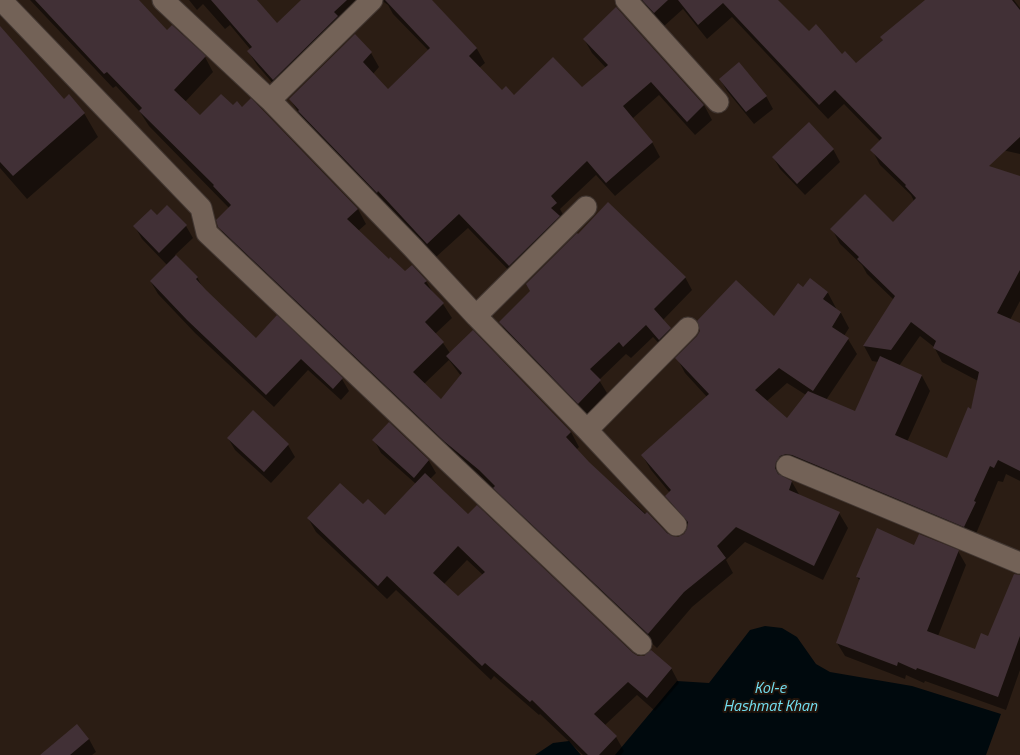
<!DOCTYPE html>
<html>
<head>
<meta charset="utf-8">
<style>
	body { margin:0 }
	canvas { display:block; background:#2b1d14 }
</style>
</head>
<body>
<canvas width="1020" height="755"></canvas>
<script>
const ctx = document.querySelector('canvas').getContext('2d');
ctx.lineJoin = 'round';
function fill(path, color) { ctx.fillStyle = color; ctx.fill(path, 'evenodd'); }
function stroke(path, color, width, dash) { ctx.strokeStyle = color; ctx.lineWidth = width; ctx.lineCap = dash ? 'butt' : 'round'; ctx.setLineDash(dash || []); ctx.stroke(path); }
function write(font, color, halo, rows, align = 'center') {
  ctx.font = font + ' "Titillium Web",sans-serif'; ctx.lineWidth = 4; ctx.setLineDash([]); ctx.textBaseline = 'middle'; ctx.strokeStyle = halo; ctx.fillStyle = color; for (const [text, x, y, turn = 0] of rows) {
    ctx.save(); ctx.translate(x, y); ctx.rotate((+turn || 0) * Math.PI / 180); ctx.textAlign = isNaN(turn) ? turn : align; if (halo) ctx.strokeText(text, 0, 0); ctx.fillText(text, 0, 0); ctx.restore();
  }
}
const water = new Path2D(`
	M765 626 782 628 797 637 816 664 830 672 912 686 1001 714 986 755H615L677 681 709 683 750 630Z
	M569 741 581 755H535L553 743Z`);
const shadow = new Path2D(`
	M30 0H138L167 31 205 57 213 72 185 102 200 117 358 209 366 224 358 231 389 260 405 273 426 281 433 293 443 304 452 318 435 334 443 343 450 353 571 432 579 447 576 450 588 462 673 538H679L685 535 688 526 675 511 666 496 670 493 651 470 642 455 707 397 685 373 677 358 774 317 810 280 828 293 836 308 835 309 841 313 849 328 844 336 848 339 857 354 826 400 855 412 878 362 872 361 864 346 894 300 867 274 862 265 840 244 832 229 893 223 914 201 911 195 880 165 872 150 880 141 844 104 828 119 732 17 707 39 683 9 663 27 640 0H776L809 32 856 64 927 0H1014L1020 8V154L921 132 918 144 1020 177V301L1010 320 1020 324V481L1006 474 1003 482 998 481 973 541 788 471 783 478 792 482 800 496 839 513 848 528 823 580 745 542 726 560 733 573 692 607 657 648 503 502 489 485 455 457 228 242 219 226 229 208 149 126 140 112 116 86 113 88ZM920 336 934 347 942 362 978 381 971 410 947 459 907 442 930 391 922 376 899 366ZM449 360 461 376 441 400 424 384ZM787 383 806 395 788 420 767 401Z
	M189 0H258L257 1 277 24 303 0H369L282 94 257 65 248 51 250 49 230 25 225 29 203 4 197 10Z
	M381 0H430L477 49 485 63 479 68 502 91 514 97 582 88 606 68 592 53 584 39 616 8 704 105 712 120 695 135 659 95 632 119 652 142 660 157 615 196 596 175 560 209 565 218 518 280 468 228 436 257 387 205 385 207 307 126 290 99 371 53 379 67 373 74 388 90 429 51 393 14 388 5Z
	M0 27 64 101 84 113 98 137 27 199 0 168Z
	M720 79 766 96 773 109 754 124 727 91Z
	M833 149 840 162 805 195 780 169 773 157Z
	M157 216 186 226 193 238 175 255 197 277 204 290 256 339 277 317 342 379 349 391 341 400 308 370 274 407 195 333 158 294 151 282 167 265 142 239 135 227Z
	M685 277 692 290 663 320 678 341 667 352 653 337 631 358 626 354 599 380 607 393 586 415 507 334 500 322Z
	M389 423 429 461 436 473 430 479 468 515 632 654 671 668 679 683 655 711 637 695 605 725 616 737 624 751 621 755H583L540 714 539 715 494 676 491 680 396 590 387 599 316 532 308 518 363 506 385 516 416 484 381 453 374 440ZM467 560 483 575 458 598 444 584Z
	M228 438 288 445 295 457 271 483 235 450Z
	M915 546 958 551 966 565 938 636 975 650 989 637 1020 583V670L1006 710 925 681 924 683 906 675 905 679 845 656 837 643 860 581 857 577Z
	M89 739 96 752 92 755H57Z`);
const building = new Path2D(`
	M35 0H139L167 30 172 25 206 56 174 90 200 115 221 94 233 105 237 101 242 107 251 98 358 209 347 219 389 259 390 257 405 271 412 265 427 281 424 283 444 303 425 322 444 342 413 372 441 399 462 373 446 356 473 330 571 432 566 437 589 462 645 514 647 512 667 533 672 536 678 537 684 534 687 529 688 522 665 496 671 490 641 455 709 394 675 358 697 336 700 331 697 321 736 280 774 316 798 283 803 287 810 278 828 292 823 299 841 312 832 327 849 338 813 391 779 368 755 390 787 418 808 391 855 411 880 356 922 375 895 435 947 458 968 407 971 409 979 372 933 348 936 341 911 322 891 350 863 346 895 296 857 259 859 257 830 229 865 194 893 222 916 198 905 186 906 185 870 150 882 138 835 90 819 105 723 3 698 25 678 0H778L809 31 816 24 842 54 845 51 856 63 883 40 880 37 925 0H1012L1020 10V137L989 166 1020 176V270L997 313 1020 323V471L998 460 994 468 990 466 974 501 976 502 964 527 792 455 786 454 780 456 776 462 775 468 778 474 792 481 789 490 840 512 814 566 736 527 717 546 726 558 684 592 648 634 493 488 495 486 479 470 445 442 218 227 216 220 231 205 213 186 214 185 139 111 142 108 107 72 104 74Z
	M211 0H257L277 23 301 0H347L334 12 338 16 273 80 247 51 252 47Z
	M385 0H432L477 48 469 56 502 90 506 86 514 95 553 57 582 87 608 65 583 39 616 7 704 105 687 122 651 82 623 106 653 142 606 183 587 161 551 196 557 203 551 208 560 216 509 266 459 214 427 244 378 191 377 193 298 111 299 110 289 99 355 34 372 52 363 62 388 89 430 48Z
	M642 0H668L654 13Z
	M0 26 64 99 69 94 85 113 13 176 0 162Z
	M739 62 767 96 746 112 719 79Z
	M809 122 834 149 797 184 772 157Z
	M608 202 686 277 654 309 671 328 659 340 646 325 623 347 619 342 590 369 601 380 578 404 499 322 530 291 526 284 577 233 578 234Z
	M167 205 187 225 159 253 133 226 151 209 157 215Z
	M176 255 198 277 196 279 206 290 256 338 277 315 343 378 333 389 301 359 266 395 187 320 150 281Z
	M253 410 289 444 264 472 227 438Z
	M389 422 429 460 414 478 372 440Z
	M425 473 468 514 477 505 633 653 638 656H644L651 650 672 668 647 698 628 682 594 714 617 736 599 755H588L532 700 530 702 485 663 482 666 387 576 378 586 307 518 340 483 363 504 368 499 385 515ZM458 546 485 572 458 596 433 573Z
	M877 528 914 545 919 534 959 550 927 631 975 649 981 633 988 636 1014 574 1020 575V636L998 697 917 668 916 670 898 662 897 666 836 643 860 578 856 577Z
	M77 724 89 739 70 755H40Z`);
const street = new Path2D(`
	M1 0 201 208 207 233 641 644
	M163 0 270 100 413 248 476 316 587 430 676 525
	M626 0 718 102
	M270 100 372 0
	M476 316 586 207
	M587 430 688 328
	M787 466 1020 563`);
const waterNames = [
	["Kol-e",770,689],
	["Hashmat Khan",770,707]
];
fill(water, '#00090d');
fill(shadow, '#0007');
fill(building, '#413036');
stroke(street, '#423732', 23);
stroke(street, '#736257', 21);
write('italic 16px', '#73dff1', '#21140b', waterNames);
</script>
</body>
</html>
